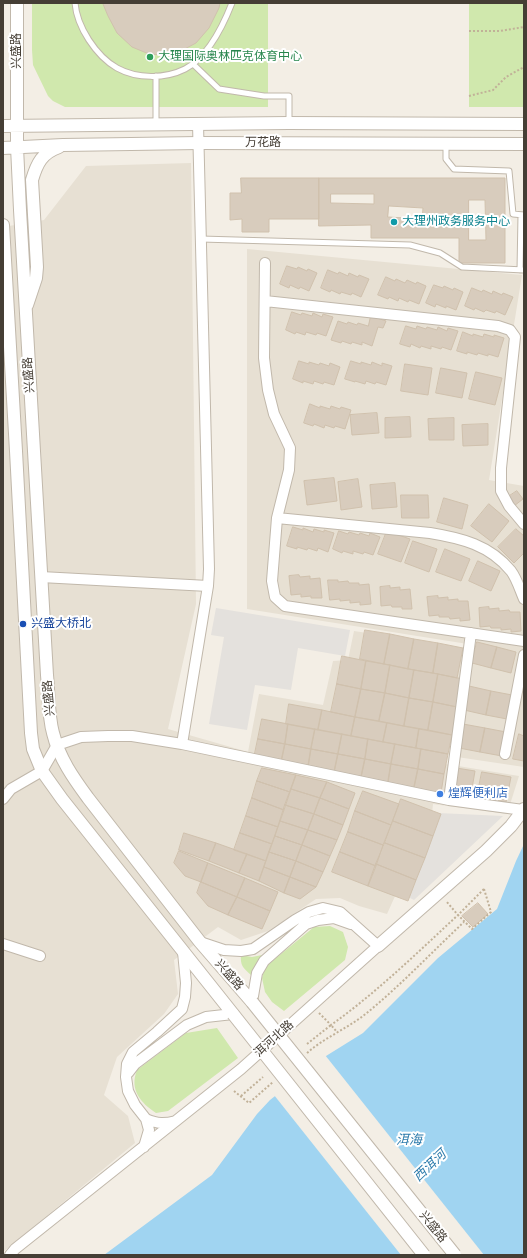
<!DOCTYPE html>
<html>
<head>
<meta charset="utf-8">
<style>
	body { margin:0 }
	#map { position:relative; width:527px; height:1258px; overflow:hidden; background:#f3eee5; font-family:"Noto Sans",sans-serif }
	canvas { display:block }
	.frame { position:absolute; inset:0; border:4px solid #453e35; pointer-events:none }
</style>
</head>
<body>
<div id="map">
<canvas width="527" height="1258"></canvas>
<div class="frame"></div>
</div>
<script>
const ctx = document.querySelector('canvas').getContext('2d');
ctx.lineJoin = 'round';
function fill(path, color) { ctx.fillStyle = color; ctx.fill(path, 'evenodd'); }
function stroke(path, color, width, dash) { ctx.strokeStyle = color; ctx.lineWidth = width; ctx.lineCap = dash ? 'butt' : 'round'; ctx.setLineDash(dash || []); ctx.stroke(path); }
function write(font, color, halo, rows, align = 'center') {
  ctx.font = font + ' "Noto Sans","Noto Sans SC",sans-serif'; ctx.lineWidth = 4; ctx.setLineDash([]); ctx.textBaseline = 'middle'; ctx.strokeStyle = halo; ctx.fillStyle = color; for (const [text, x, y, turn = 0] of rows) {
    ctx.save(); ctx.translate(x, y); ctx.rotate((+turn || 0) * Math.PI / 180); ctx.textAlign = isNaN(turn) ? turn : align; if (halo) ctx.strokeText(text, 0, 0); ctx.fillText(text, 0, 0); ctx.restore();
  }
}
const residential = new Path2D(`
	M191 163 196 604 168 729 248 752 259 694 323 705 333 661 348 660 354 631 465 648 446 764 519 776 507 814 433 804 432 814 387 914 359 906 340 898 316 899 268 931 241 940 218 927 174 960 178 994 164 1014 117 1057 104 1095 128 1116 135 1143 3 1252V227L44 220 86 166Z
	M247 249 522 275 489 480 524 486V767L457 757 474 645 247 609Z`);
const green = new Path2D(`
	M32 3H268V107H65L53 101 48 96 33 65 32 50Z
	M469 3H524V107H469Z
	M330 926 343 932 348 947 345 960 284 1011 272 1002 265 992 262 978 265 967 314 927Z
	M241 955 252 957 262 955 251 975C243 968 240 965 241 955Z
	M217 1028 238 1058 168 1111 156 1113C141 1103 129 1090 137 1070L186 1033Z`);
const parking = new Path2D(`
	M216 608 350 630 345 656 298 648 291 690 255 685 247 730 209 724 224 637 211 635Z
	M438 813 503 816 414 900 406 896Z`);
const water = new Path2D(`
	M524 844V1255H104L212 1175 257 1114 270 1100 326 1056 363 1033 438 958 497 909 516 861Z`);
const pier = new Path2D(`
	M325 1055 484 1255H401L274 1095Z`);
const building = new Path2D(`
	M103 3H220L219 8 209 28 196 43 179 52 163 55 149 54 132 47 117 33 108 16Z
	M241 178H319V219H269V232H242V219L230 220V193H241Z
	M319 178H505V263H459V238H371V225L319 226ZM331 194H374V204L331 203ZM469 200H485L486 240H469ZM389 206 423 208 422 219 388 217Z
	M287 266 297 269 298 267 307 271 308 269 317 273 309 291 300 287 299 289 290 285 289 288 280 284Z
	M328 270 338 274 339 272 348 276 349 273 358 277 359 275 369 279 361 297 352 293 351 295 341 292 340 294 331 290 330 292 321 288Z
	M386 277 395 281 396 279 405 283 407 280 416 284 417 282 426 286 419 304 409 300 408 302 399 298 398 301 389 297 388 299 378 295Z
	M434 285 443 288 444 286 453 290 454 288 463 292 456 310 446 306V308L436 304 435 307 426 303Z
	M472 288 482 292 483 290 492 294 493 291 502 295 503 293 513 297 505 315 496 311 495 313 486 310 484 312 475 308 474 310 465 306Z
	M292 312 301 315 302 313 312 316 313 313 322 317 323 314 333 317 326 336 317 333 316 335 306 332 305 335 296 332 295 334 286 330Z
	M371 316 386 321 383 328 378 327 372 346 362 342V345L352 342 351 344 342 341 341 343 331 340 338 321 347 324 348 322 357 325 358 323 368 326Z
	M406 326 416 329 417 326 426 329 427 327 437 330 438 327 447 331 448 328 458 331 451 350 442 347 441 349 431 346V349L421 346 420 348 411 344 410 347 400 344Z
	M463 332 473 336V334L483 337 484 334 494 337V335L504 338 498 357 488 354V356L478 353 477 355 467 352V354L457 351Z
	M299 361 309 364V362L319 365 320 363 329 366 330 363 340 367 334 385 324 382 323 384 314 381 313 384 303 381V383L293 379Z
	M351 361 361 364V362L371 365 372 362 382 366V363L392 366 386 385 376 382 375 384 366 381 365 384 355 381V382L345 379Z
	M405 364 432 368 428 395 401 391Z
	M441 368 467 373 462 398 436 393Z
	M476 372 502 378 495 405 469 399Z
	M310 404 320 408V406L330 409 331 406 340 409 341 407 351 410 345 429 335 426 334 428 325 425 324 428 314 424 313 426 304 423Z
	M377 413 379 433 352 435 350 415Z
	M410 417 411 437 385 438V418Z
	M454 418V440H429L428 419Z
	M488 424V445L463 446 462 425Z
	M334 478 337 501 307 505 304 481Z
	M358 479 362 507 341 510 338 482Z
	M395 483 397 507 372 509 370 485Z
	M517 491 523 499 514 506 508 497Z
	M401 495H428L429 518H402Z
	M444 498 468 505 462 529 437 522Z
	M489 504 509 521 492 542 471 526Z
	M293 527 303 530V528L313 532 314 529 324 532V530L334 533 328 552 318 548 317 551 308 548 307 550 297 547V549L287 546Z
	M516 529 524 536V553L514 563 498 547Z
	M339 531 348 534 349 532 359 535 360 533 369 536 370 533 380 537 373 555 364 552 363 554 353 551V554L343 551 342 553 333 549Z
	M387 531 410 539 401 562 378 554Z
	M413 541 437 549 429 572 405 563Z
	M445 549 470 559 461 581 436 572Z
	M478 561 500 571 491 591 469 581Z
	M299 575 300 577 310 576V579L320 578 322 598H311V596L301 597V594L291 595 289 576Z
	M328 580H338V582L348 581 349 583H359V585L369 584 371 604 360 605V602L350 603V600L340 601V599L330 600Z
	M390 586V588L400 587V590L410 589 412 609H402V607H392L391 605 381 606 380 587Z
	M438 596V598L448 597V600L458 599V601H468L470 620 460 621V618L450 619 449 617H439V615L429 616 427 597Z
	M489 607V609L499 608V611L509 610 510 612H520L521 631 511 632V629L501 630V628H491L490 626 480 627 479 608Z
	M365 630 390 634 384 664 360 659Z
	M390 634 414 639 408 669 384 664Z
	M414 639 438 643 433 673 408 669Z
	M477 642 497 647 491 668 472 663Z
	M438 643 463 648 457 678 433 673Z
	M497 647 516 652 511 673 491 668Z
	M342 656 366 661 361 689 337 684Z
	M366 661 390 665 385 693 361 689Z
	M390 665 414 670 409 698 385 693Z
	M414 670 438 674 433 702 409 698Z
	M438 674 463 679 457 707 433 702Z
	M337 684 361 689 355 717 331 712Z
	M469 686 491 691 486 715 464 710Z
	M361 689 385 693 379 721 355 717Z
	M491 691 512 695 507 719 486 715Z
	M385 693 409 698 404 726 379 721Z
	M409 698 433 702 428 730 404 726Z
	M433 702 457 707 452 735 428 730Z
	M289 704 322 710 318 730 286 724Z
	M322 710 355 717 351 736 318 730Z
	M355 717 387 723 383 742 351 736Z
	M262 719 288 724 285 744 258 739Z
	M387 723 419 729 416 748 383 742Z
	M288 724 315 729 311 749 285 744Z
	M463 724 485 728 480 752 459 748Z
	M485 728 506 732 502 756 480 752Z
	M315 729 342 734 338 754 311 749Z
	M419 729 452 735 448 754 416 748Z
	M342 734 368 739 365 759 338 754Z
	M519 734 524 736V761L513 759Z
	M258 739 285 744 281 763 254 758Z
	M368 739 395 744 391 764 365 759Z
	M285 744 311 749 308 768 281 763Z
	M395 744 421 749 418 769 391 764Z
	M311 749 338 754 334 773 308 768Z
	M421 749 448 754 444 774 418 769Z
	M338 754 365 759 361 778 334 773Z
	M365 759 391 764 388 783 361 778Z
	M391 764 418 769 414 788 388 783Z
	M450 767 475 771 470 800 445 795Z
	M262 768 296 775 290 792 257 781Z
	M418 769 444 774 441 793 414 788Z
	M482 772 511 777 506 802 477 797Z
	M296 775 327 782 320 798 291 789Z
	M257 781 290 792 284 810 252 798Z
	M327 782 355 793 349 809 320 798Z
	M291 789 320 798 314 814 285 805Z
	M363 791 399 804 391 825 355 811Z
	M252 798 284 810 278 827 246 816Z
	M320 798 349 809 343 825 314 814Z
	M401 799 441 814 433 836 393 821Z
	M285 805 314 814 308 830 280 821Z
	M355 811 391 825 383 845 348 832Z
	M314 814 343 825 337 840 308 830Z
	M246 816 278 827 272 844 240 833Z
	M280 821 308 830 302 845 275 836Z
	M393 821 433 836 425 858 385 843Z
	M308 830 337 840 330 856 302 845Z
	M348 832 383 845 376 866 340 852Z
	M184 833 216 843 209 861 179 850Z
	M240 833 272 844 266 861 234 850Z
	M275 836 302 845 296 861 269 852Z
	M216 843 247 854 239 873 209 861Z
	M385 843 425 858 416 880 376 864Z
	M302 845 330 856 323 872 296 861Z
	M179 851 208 863 201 882 185 876 174 863Z
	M269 852 296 861 290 877 264 867Z
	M340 852 376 866 368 886 332 872Z
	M247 854 266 861 259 881 239 873Z
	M296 861 323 872 316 887 290 877Z
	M208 863 245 878 237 897 201 882Z
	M376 864 416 880 408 901 368 886Z
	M264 867 290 877 284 893 259 881Z
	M290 877 316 887 300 899 284 893Z
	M245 878 278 892 270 911 237 897Z
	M201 882 237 897 228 915 208 906 197 893Z
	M237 897 270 911 262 929 228 915Z
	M478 903 488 914 473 927 462 916Z`);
const path = new Path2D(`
	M469 31H500L524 27
	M469 96 493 90 506 77 524 67
	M484 889 491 912 472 929 458 915Z
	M319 1013 331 1025C376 993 417 953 458 915L446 901
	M307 1044 331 1025 337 1032
	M307 1053C325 1037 349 1028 368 1012 402 984 432 952 464 922
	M234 1091 249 1103 273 1082
	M241 1096 263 1077`);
const service = new Path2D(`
	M75 3C77 27 96 56 117 68 137 79 165 79 185 69 208 57 223 26 232 3
	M193 64 219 89 264 96H289V123
	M156 76V125
	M446 144V159L454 169 509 171 513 214 524 215
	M201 239 410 245 440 253 462 267 524 270
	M520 270 521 215`);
const minor = new Path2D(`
	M265 263 264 358 268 390 274 414 290 448 289 470 277 518 272 581 275 597 285 606 524 641
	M265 301 498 326 510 330 515 337 501 468V491L509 506 524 524
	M277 518 430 533C461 538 490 545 511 571 517 579 520 590 524 599
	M41 577 208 586
	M182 744 208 586 209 569 198 124
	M505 754 524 655
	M3 799 11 789 42 771 57 745 81 737 108 736H132L182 744 449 800 523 810
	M449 800 471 633
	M3 944 40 956
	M252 1002 257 973 264 961 306 924 318 920 334 918 351 924
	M128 1073 135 1064 187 1025 206 1017 233 1014
	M146 1119 135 1105 128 1091 126 1077 127 1064 133 1052 157 1032 182 1009 185 997 186 983 183 952
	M144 1147 149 1130 146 1119C158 1124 164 1124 176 1121
	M10 1255 15 1249 241 1069 378 946 340 912 323 908 309 912 295 920 253 949 241 951 224 950 200 942`);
const tertiary = new Path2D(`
	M17 3V147L20 210 47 675C49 694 48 715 53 733 59 758 74 779 88 798L200 942 252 1002
	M3 126 289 123 524 124
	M3 148 63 145 199 143 524 144
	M3 225 16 451 31 733 33 749 42 771 62 799 233 1014
	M27 305 36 278 37 267 32 180C37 163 42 153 59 147
	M378 946 486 851 511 826 524 809`);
const tertiaryBridge = new Path2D(`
	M252 1002 455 1255
	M233 1014 424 1255`);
const markers = [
	[150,57,4,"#2e9e5b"],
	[394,222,4,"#0f9aa8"],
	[23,624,4,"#1a4fb4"],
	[440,794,4,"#3f7fe0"]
];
const streetNames = [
	["兴盛路",17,51,-90],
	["万花路",263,143],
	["兴盛路",29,375,-94],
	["兴盛路",49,698,-95],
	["兴盛路",229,975,49],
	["洱河北路",274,1039,-42],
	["兴盛路",433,1227,51]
];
const leisureNames = [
	["大理国际奥林匹克体育中心",158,57]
];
const cultureNames = [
	["大理州政务服务中心",402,222]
];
const transitNames = [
	["兴盛大桥北",31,624]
];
const shopNames = [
	["煌辉便利店",448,794]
];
const waterNames = [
	["洱海",409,1140],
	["西洱河",430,1166,-43]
];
fill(residential, '#e7e0d3');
fill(green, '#d0e8ad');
fill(parking, '#e4e1dd');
fill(water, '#a0d4f1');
fill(pier, '#f3eee5');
fill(building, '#d8ccbd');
stroke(building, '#d0c1ad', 1);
stroke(service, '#c1b8ab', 7);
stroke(minor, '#c1b8ab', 12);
stroke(tertiary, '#c1b8ab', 14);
stroke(path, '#c1b198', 2, [2, 2]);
stroke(service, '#fff', 5);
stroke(minor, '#fff', 10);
stroke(tertiary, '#fff', 12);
stroke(tertiaryBridge, '#c1b8ab', 14, []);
stroke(tertiaryBridge, '#fff', 12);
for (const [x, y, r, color] of markers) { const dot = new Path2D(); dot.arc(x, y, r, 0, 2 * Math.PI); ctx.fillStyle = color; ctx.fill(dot); stroke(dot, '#fff', 1.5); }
write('12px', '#453e35', '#fff', streetNames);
write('12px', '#27864d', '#fff', leisureNames, 'left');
write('12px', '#0d838f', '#fff', cultureNames, 'left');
write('12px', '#164399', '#fff', transitNames, 'left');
write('12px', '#366cbe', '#fff', shopNames, 'left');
write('italic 13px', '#2b7aab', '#fff', waterNames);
</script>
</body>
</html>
